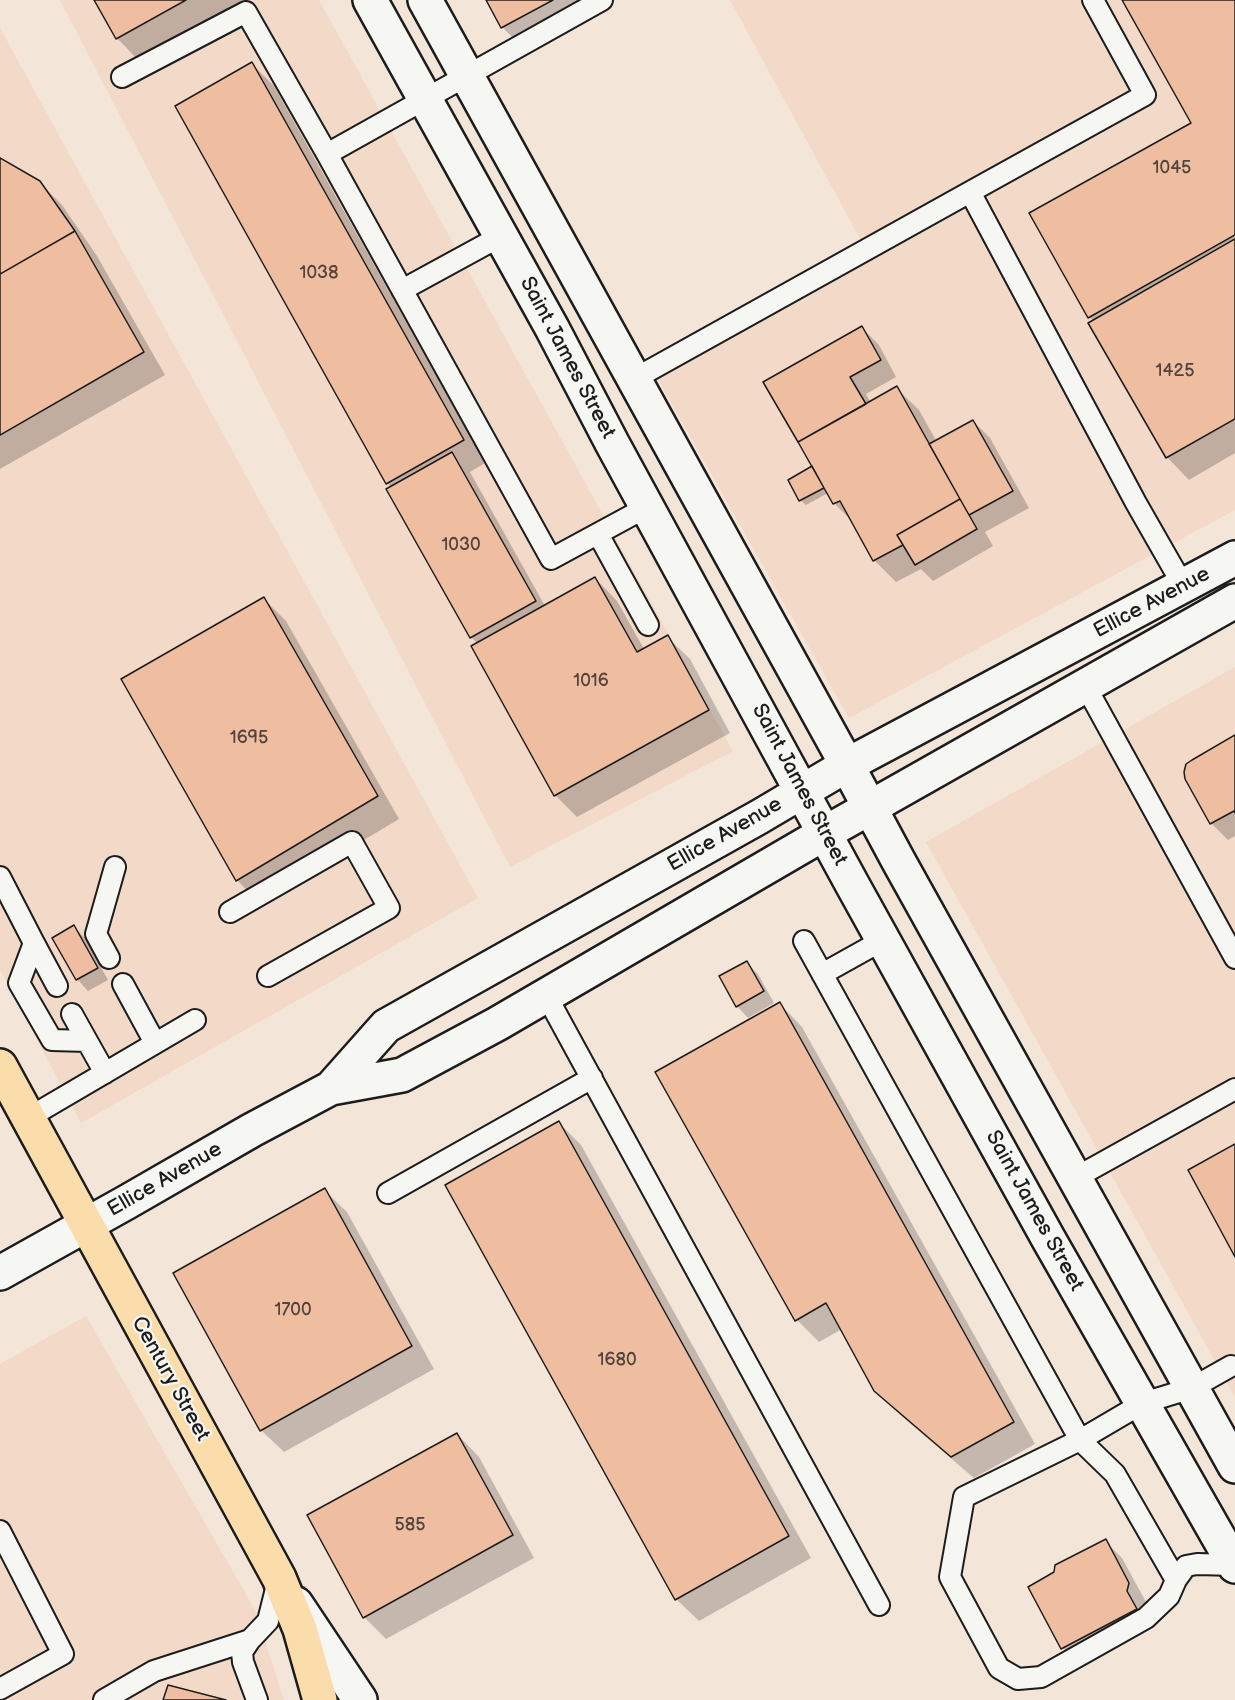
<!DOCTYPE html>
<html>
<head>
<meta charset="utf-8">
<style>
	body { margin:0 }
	canvas { display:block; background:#f4e5d9 }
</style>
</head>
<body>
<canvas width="1235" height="1700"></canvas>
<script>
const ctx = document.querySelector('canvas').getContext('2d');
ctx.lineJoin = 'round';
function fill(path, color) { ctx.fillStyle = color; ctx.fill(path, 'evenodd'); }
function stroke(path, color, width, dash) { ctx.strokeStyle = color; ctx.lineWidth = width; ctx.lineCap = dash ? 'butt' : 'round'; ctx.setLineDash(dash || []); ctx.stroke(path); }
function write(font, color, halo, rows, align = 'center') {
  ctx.font = font + ' "Balsamiq Sans",sans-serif'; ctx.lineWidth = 4.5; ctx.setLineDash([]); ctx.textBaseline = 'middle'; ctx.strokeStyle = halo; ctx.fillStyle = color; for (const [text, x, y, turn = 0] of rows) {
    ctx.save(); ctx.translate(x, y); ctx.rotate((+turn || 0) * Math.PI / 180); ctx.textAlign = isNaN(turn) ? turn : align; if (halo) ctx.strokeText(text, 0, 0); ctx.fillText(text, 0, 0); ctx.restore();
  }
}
const built = new Path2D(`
	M60 0H319L733 751 510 867Z
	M730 0H1235V510L849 718 656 376 870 257Z
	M0 28 478 898 81 1123 0 970Z
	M1235 667V1397L926 842Z
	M86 1316 255 1610 284 1700H0V1364Z`);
const shadow = new Path2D(`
	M96 0H248L139 61 117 38Z
	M487 0H615L525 50 502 27Z
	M1124 0H1235V453L1189 480 1167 457 1094 321 1089 317 1193 123Z
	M252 64 274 86 485 463 470 472 545 606 595 578 617 601 644 649 667 637 690 659 730 733 577 817 555 795 478 644 471 637 391 487 387 483 177 107Z
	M0 160 39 182 62 205 97 256 165 375 0 469Z
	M862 328 879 345 896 377 866 394 871 403 896 388 919 410 937 442 973 421 990 438 1029 508 985 532 993 546 933 581 921 569 896 582 874 560 853 522 834 503 828 493 806 505 800 500 814 467Z
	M264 599 286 621 399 819 259 903 237 880 123 679Z
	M1235 737V836L1228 840 1211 823Z
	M74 927 85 938 108 980 88 991 77 979Z
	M747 963 758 974 774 1003 748 1018 737 1006Z
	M780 1004 802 1027 1035 1444 974 1478 898 1413 875 1390 842 1329 819 1342 797 1320Z
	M559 1123 581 1145 811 1558 699 1621 676 1599Z
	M324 1190 347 1212 434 1369 284 1452 261 1430Z
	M457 1434 479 1457 534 1558 386 1639 364 1617Z
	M1105 1541 1122 1558 1146 1602 1143 1609 1153 1627 1080 1665 1063 1648Z`);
const building = new Path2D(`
	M94 0H186L116 39Z
	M486 0H553L501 28Z
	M1122 0H1235V235L1088 318 1029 213 1191 123Z
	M252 62 464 440 386 484 175 106Z
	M0 158 40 181 75 231 0 274Z
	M75 231 144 352 0 435V274Z
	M1235 239V419L1166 458 1088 323Z
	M862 326 881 360 850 377 866 404 798 442 763 382Z
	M897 386 960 499 897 535 903 545 873 561 840 501 833 504 798 442Z
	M973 420 1013 491 969 515 929 444Z
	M452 452 536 601 470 638 386 489Z
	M812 466 824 488 799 501 788 480Z
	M960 499 977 529 915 565 897 535Z
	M595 577 637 652 668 635 709 710 554 796 471 646Z
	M264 597 378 796 236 881 121 679Z
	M1235 735V813L1234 811 1210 824 1185 779 1184 772 1186 764 1192 760Z
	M74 925 98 968 76 980 52 938Z
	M747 961 764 991 736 1007 719 976Z
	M780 1002 1014 1422 951 1457 874 1391 826 1303 795 1321 655 1072Z
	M559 1121 789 1536 675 1600 445 1185Z
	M1235 1144V1257L1188 1170Z
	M325 1188 412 1346 260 1431 173 1273Z
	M457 1433 513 1535 363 1618 307 1515Z
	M1106 1539 1129 1583 1127 1591 1137 1609 1061 1649 1028 1587 1054 1572 1055 1565Z
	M168 1685 226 1700H163Z`);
const lane = new Path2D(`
	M122 77 246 12 327 154 551 559 647 507
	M327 154 602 0
	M970 192 1145 95 1093 0
	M402 290 501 236
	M634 379 970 192 1136 503 1184 587
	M598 534 648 625
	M1085 685 1235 958
	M0 877 34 943 19 983 52 1040 87 1041
	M230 912 352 842 389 908 268 976
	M804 941 1080 1440 1115 1474 1176 1580
	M34 943 57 986
	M109 958 96 934 115 867
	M822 974 883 940
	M123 984 155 1043
	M546 995 879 1605
	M72 1014 105 1073
	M28 1118 195 1020
	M1075 1178 1235 1089
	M388 1193 592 1078
	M1231 1366 1192 1388 1143 1403 1080 1440 964 1497 950 1577 999 1668 1018 1679 1041 1677 1146 1618 1169 1596 1176 1580 1186 1566 1197 1564 1235 1565
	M0 1531 63 1654 0 1689
	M104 1700 154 1671 250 1640
	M257 1700 243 1662 242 1652 250 1640 268 1621 278 1581`);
const street = new Path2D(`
	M296 1604 360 1700`);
const secondary = new Path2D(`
	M370 0 552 328 612 443 852 884 1048 1238 1235 1566
	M425 0 847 765 898 860 1235 1466
	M331 1088 386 1026 759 817 847 765 1235 558
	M0 1273 127 1202 252 1130 331 1088 402 1075 497 1024 825 833 1235 601`);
const primary = new Path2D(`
	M0 1066 279 1578 300 1629 320 1700`);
const numberNames = [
	["1045",1172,168],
	["1038",319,273],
	["1425",1175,371],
	["1030",461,545],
	["1016",591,681],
	["1695",249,738],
	["1700",293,1310],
	["1680",617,1360],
	["585",410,1525]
];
const streetNames = [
	["Saint James Street",567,358,62],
	["Ellice Avenue",1152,603,-28],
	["Saint James Street",799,785,62],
	["Ellice Avenue",725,835,-30],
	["Ellice Avenue",165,1180,-30],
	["Saint James Street",1034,1211,61],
	["Century Street",170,1379,61]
];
fill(built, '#f2d9c8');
fill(shadow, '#0003');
fill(building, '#efbda0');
stroke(building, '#1c1c1c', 1.5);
stroke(lane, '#1c1c1c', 24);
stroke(street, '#1c1c1c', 38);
stroke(secondary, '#1c1c1c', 38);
stroke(primary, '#1c1c1c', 38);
stroke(lane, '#f6f6f2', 20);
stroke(street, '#f6f6f2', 33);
stroke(secondary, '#f6f6f2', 33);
stroke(primary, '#fbddab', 33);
write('18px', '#51443d', null, numberNames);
write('21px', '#1c1c1c', '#f6f6f2', streetNames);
</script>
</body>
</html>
